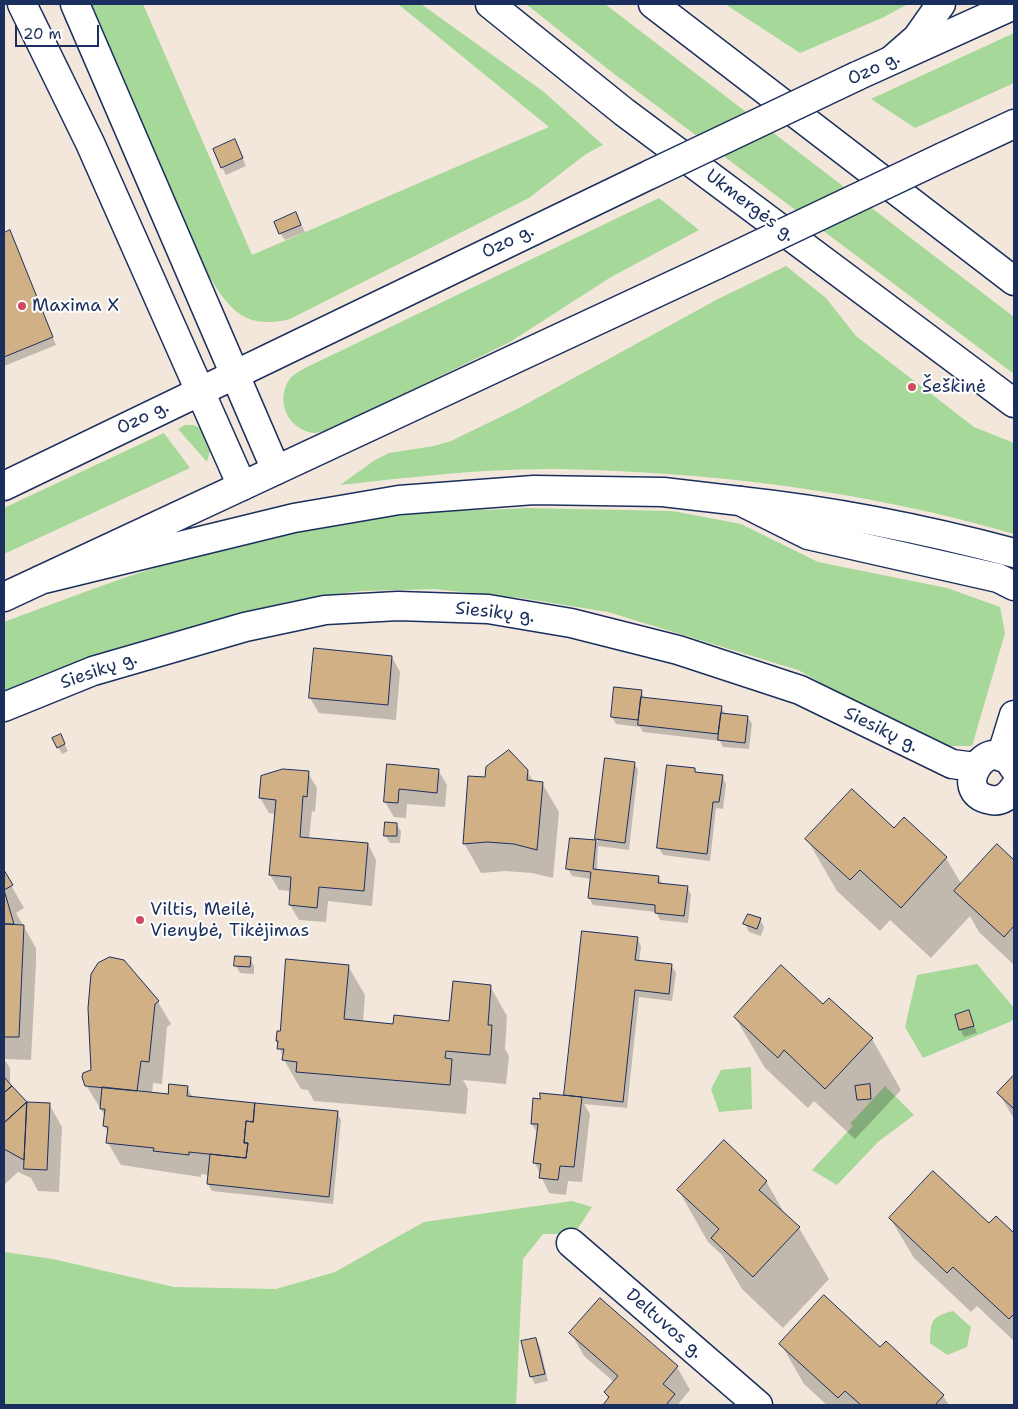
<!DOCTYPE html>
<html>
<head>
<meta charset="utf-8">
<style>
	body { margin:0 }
	#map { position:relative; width:1018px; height:1409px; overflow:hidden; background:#f2e7da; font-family:"Shantell Sans",sans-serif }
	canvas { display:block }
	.frame { position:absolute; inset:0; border:5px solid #1b2f5e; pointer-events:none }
	.scale { position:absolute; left:15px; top:25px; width:84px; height:22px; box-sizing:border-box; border:2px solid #1b2f5e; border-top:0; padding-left:6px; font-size:15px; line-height:18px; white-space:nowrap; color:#1b2f5e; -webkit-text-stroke:4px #fff; paint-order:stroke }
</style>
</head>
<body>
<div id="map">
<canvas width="1018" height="1409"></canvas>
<div class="frame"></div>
<div class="scale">20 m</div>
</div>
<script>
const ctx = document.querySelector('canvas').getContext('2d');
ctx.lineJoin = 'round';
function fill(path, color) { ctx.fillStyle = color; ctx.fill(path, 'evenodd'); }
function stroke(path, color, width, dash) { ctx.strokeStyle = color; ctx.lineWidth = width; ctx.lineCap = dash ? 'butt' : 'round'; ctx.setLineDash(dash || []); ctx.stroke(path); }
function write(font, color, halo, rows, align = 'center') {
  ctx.font = font + ' "Shantell Sans",sans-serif'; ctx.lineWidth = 4; ctx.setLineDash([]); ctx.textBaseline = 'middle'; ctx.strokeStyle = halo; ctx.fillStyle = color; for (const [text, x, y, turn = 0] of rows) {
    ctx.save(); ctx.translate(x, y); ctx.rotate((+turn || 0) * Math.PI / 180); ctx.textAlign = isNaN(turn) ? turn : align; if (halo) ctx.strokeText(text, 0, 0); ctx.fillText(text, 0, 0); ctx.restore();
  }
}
const green = new Path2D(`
	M91 4H143L252 255 549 127 398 4H421L544 92 603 145 586 154 529 198 290 319C243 331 227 307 205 269Z
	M526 4H605L1014 317V374L609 70Z
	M725 4H908L884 17 800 53Z
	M1014 33V83L915 128 871 99Z
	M659 198 699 230 611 277 510 342 336 427C330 429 320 433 314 433 288 430 275 401 289 380 292 375 300 371 305 368Z
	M786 266 826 298 856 336 974 427 1014 443V534C868 491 711 472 559 469 486 468 412 477 340 485L375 460 389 453 434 446 451 441 519 408 718 299Z
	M185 425H193L203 429 211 447 207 462 178 429Z
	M164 433 190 468 4 554V508Z
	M526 508 672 511 741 524 818 562 947 588 1000 607 1005 633 972 746H933L798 670 608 612 521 598 434 589 360 591 291 601 130 644 49 672 4 691V622C90 590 177 556 267 538 323 526 381 516 439 512 468 510 497 510 526 508Z
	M977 964 1014 1008V1020L923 1058 905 1027 917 975Z
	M751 1067 752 1109 719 1112 711 1089 721 1070Z
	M885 1086 914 1115 878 1142 837 1185 812 1170 853 1126 850 1124Z
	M572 1201 592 1207 574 1234H543L523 1259 516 1405H4V1252L53 1259 174 1287 276 1289 335 1272 424 1222Z
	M953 1311 971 1327 967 1347 947 1355 930 1343C931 1321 930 1317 953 1311Z`);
const shadow = new Path2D(`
	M238 148 246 166 226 175 222 167Z
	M296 214 305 232 285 240 280 233Z
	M9 232 56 345 4 366V234Z
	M392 657 400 672 396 720 319 713 310 698Z
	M641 691 645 699 721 707 725 714 748 717 752 724 749 749 723 747 720 741 643 732 640 727 616 724 612 717Z
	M60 736 68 751 62 754 58 747Z
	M634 763 638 770 629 850 598 846 597 870 658 877 663 885 687 887 691 895 688 923 660 920 656 912 593 905 589 898 591 879 572 876 568 869 571 839 598 842 597 839Z
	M388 765 438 770 447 785 445 807 407 804 406 818 394 817 385 802Z
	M694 770 697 774 722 776 726 784 723 809 716 808 710 861 663 855 659 848Z
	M527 771 534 782 542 783 559 812 553 878 532 873 505 871 481 873 464 843 487 779Z
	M308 773 317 788 315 812 312 811 309 839 368 844 376 860 372 906 328 901 326 922 299 920 290 905 291 891 279 890 270 875 276 814 269 813 260 798Z
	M904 819 946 858 962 885 997 846 1014 862V965L979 932 970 916 931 958 890 920 880 931 837 891 807 839 894 830Z
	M396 824 401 831 400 843H390L385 835Z
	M4 873 24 908 16 913 36 948V964L31 1060 4 1059 10 1068V1085L26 1104H49L62 1127 59 1192 38 1191 31 1178 18 1172 5 1184 4 1183Z
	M760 919 764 927 761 936 749 932 745 924Z
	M637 938 641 946 639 962 671 965 676 973 672 1001 639 997 627 1108 584 1104 590 1114 582 1182 568 1181 566 1195 549 1193 535 1163 538 1134 532 1124 541 1100 566 1097 565 1095Z
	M250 958 254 966V974L240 973 236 966Z
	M348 966 365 995 363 1022 395 1025 450 1022 490 986 507 1016 505 1049 509 1056 506 1084 463 1080 468 1089 466 1114 314 1101 308 1090 301 1089 284 1060 277 1041 281 1033Z
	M158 1002 171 1024 167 1027 162 1084 153 1083 152 1094 170 1095 187 1087 193 1098 337 1112 341 1120 333 1204 212 1191 208 1184 209 1175 201 1174V1177L121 1165 108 1143 109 1133 104 1126 105 1116 86 1085 92 1070 90 1008Z
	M823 1006 872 1039 901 1090 855 1139 814 1101 808 1108 765 1068 735 1017Z
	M969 1012 977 1033 964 1037 960 1029Z
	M1014 1077V1119L999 1093Z
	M766 1181 786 1216 799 1228 829 1279 783 1328 742 1289 722 1255 708 1242 679 1191Z
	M890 1218 989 1225 996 1218 1014 1235V1341L977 1306 971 1312 914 1258Z
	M600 1300 677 1367 690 1390 679 1403 680 1405H605L609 1400 605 1393 614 1382 584 1356 571 1333Z
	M536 1339 540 1347 548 1381 535 1384 531 1377 523 1342Z
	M886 1343 943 1396 949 1405H827L804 1384 781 1344 880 1349Z`);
const building = new Path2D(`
	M235 139 243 158 221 168 213 149Z
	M296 212 301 225 279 234 274 222Z
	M10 230 53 337 4 357V233Z
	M314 648 392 656 388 705 309 698Z
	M614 687 642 690 638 720 611 717Z
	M641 697 722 706 718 734 638 725Z
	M721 713 748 716 745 743 718 740Z
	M61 734 65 744 57 748 52 738Z
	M509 750 528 770 527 780 543 782 537 850 514 844 487 842 463 844 468 776 485 777 486 767Z
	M605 758 635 762 625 843 595 839Z
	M387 764 439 769 437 793 399 789 398 803 384 802Z
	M667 765 695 768V772L723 775 719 802H713L707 854 657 848Z
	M283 769 309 771 307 797 303 796 300 837 368 843 364 891 319 887 317 908 289 905 291 877 269 875 276 800 259 798 261 776Z
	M852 789 894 828 904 817 947 857 901 908 860 870 850 880 805 839Z
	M385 822 397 823V836H384Z
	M570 838 596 840 593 869 659 876 658 883 688 886 684 916 655 913V905L588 898 591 872 566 869Z
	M997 844 1014 860V926L1004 937 954 891Z
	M4 870 13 885 4 890Z
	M4 890 14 924H4Z
	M748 914 761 918 757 929 743 924Z
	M4 924 24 925 19 1037H4Z
	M582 931 638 937 635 960 672 964 669 994 635 990 623 1102 564 1095Z
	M235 956 251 957 250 967 234 966Z
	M110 957 124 960 159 1001 155 1004 149 1062 141 1061 137 1091 85 1086 82 1077 83 1073 91 1070 88 1008 91 974 98 963Z
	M286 959 349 965 344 1019 393 1024 394 1015 449 1021 453 981 491 985 488 1025H492L490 1055 446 1051 445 1058 452 1059 450 1085 296 1072 297 1062 282 1060 284 1049H277L278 1041H276L277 1031H280Z
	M781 965 823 1004 829 998 873 1038 825 1089 784 1050 778 1058 734 1017Z
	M969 1010 974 1026 959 1030 955 1015Z
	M1014 1075V1109L997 1093Z
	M4 1077 12 1086 4 1093Z
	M169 1084 188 1086 187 1096 255 1103 253 1122 246 1121 244 1143H248L246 1158 189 1152V1155L153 1151 154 1148 106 1143 108 1127 103 1126 105 1109H100L102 1087 168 1094Z
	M870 1084 871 1099 857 1100 855 1086Z
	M12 1086 27 1102 4 1123V1093Z
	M540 1093 582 1097 574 1167 560 1166 558 1180 539 1178 541 1164 533 1163 538 1124H531L533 1098 540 1099Z
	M27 1102 50 1103 47 1170 24 1169Z
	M27 1102 24 1160 4 1149V1123Z
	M255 1103 338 1111 329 1197 207 1184 210 1154 246 1158 248 1143H244L246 1121 253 1122Z
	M724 1140 767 1181 759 1190 800 1227 753 1277 711 1238 719 1229 677 1190Z
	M933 1171 989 1223 996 1216 1014 1233V1314L1009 1319 953 1267 947 1273 889 1218Z
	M824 1295 880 1347 886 1341 944 1395 935 1405H861L845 1391 838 1398 779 1344Z
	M600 1298 678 1366 663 1384 675 1394 666 1405H603L609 1397 604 1392 618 1376 569 1333Z
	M536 1338 545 1374 530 1377 521 1341Z`);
const minor = new Path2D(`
	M4 707 93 671 245 627 325 610 398 606 488 609 571 623 678 650 800 690 952 764 975 767
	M1001 757 1014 715
	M1014 768C991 727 947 793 991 800 1001 802 1009 796 1014 788
	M571 1243 758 1405`);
const major = new Path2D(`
	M857 76 1014 5
	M943 157 1014 124
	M4 486 651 174
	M40 580 294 518 399 500 534 490 663 492 740 501 808 535 998 578 1014 586
	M4 597 716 265`);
const highway = new Path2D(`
	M22 4 90 143 242 486
	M75 4 276 470
	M490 4 624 112 1014 403
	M653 4 1014 281
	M893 59 917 38 941 4
	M740 501C833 511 924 529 1014 553`);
const majorBridge = new Path2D(`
	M651 174 857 76
	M716 265 943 157`);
const markers = [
	[22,306,5,"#d1495b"],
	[912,387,5,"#d1495b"],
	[140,920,5,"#d1495b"]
];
const streetNames = [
	["Ozo g.",874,69,-25],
	["Ukmergės g.",750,206,37],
	["Ozo g.",508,242,-26],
	["Ozo g.",143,418,-26],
	["Siesikų g.",495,613,6],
	["Siesikų g.",99,671,-19],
	["Siesikų g.",881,730,26],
	["Deltuvos g.",664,1324,41]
];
const poiNames = [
	["Maxima X",32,306],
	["Šeškinė",922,387],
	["Viltis, Meilė,",150,910],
	["Vienybė, Tikėjimas",150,931]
];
fill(green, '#a6d89a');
fill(shadow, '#0003');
fill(building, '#d2b085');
stroke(building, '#1b2f5e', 1);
stroke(minor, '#1b2f5e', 31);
stroke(major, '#1b2f5e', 31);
stroke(highway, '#1b2f5e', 31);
stroke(minor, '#fff', 28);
stroke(major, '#fff', 28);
stroke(highway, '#fff', 28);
stroke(majorBridge, '#1b2f5e', 31, []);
stroke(majorBridge, '#fff', 28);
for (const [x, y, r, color] of markers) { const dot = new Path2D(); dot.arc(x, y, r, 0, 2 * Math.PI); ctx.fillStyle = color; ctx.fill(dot); stroke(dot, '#fff', 2); }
write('18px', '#1b2f5e', '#fff', streetNames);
write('18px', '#1b2f5e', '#fff', poiNames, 'left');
</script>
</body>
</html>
